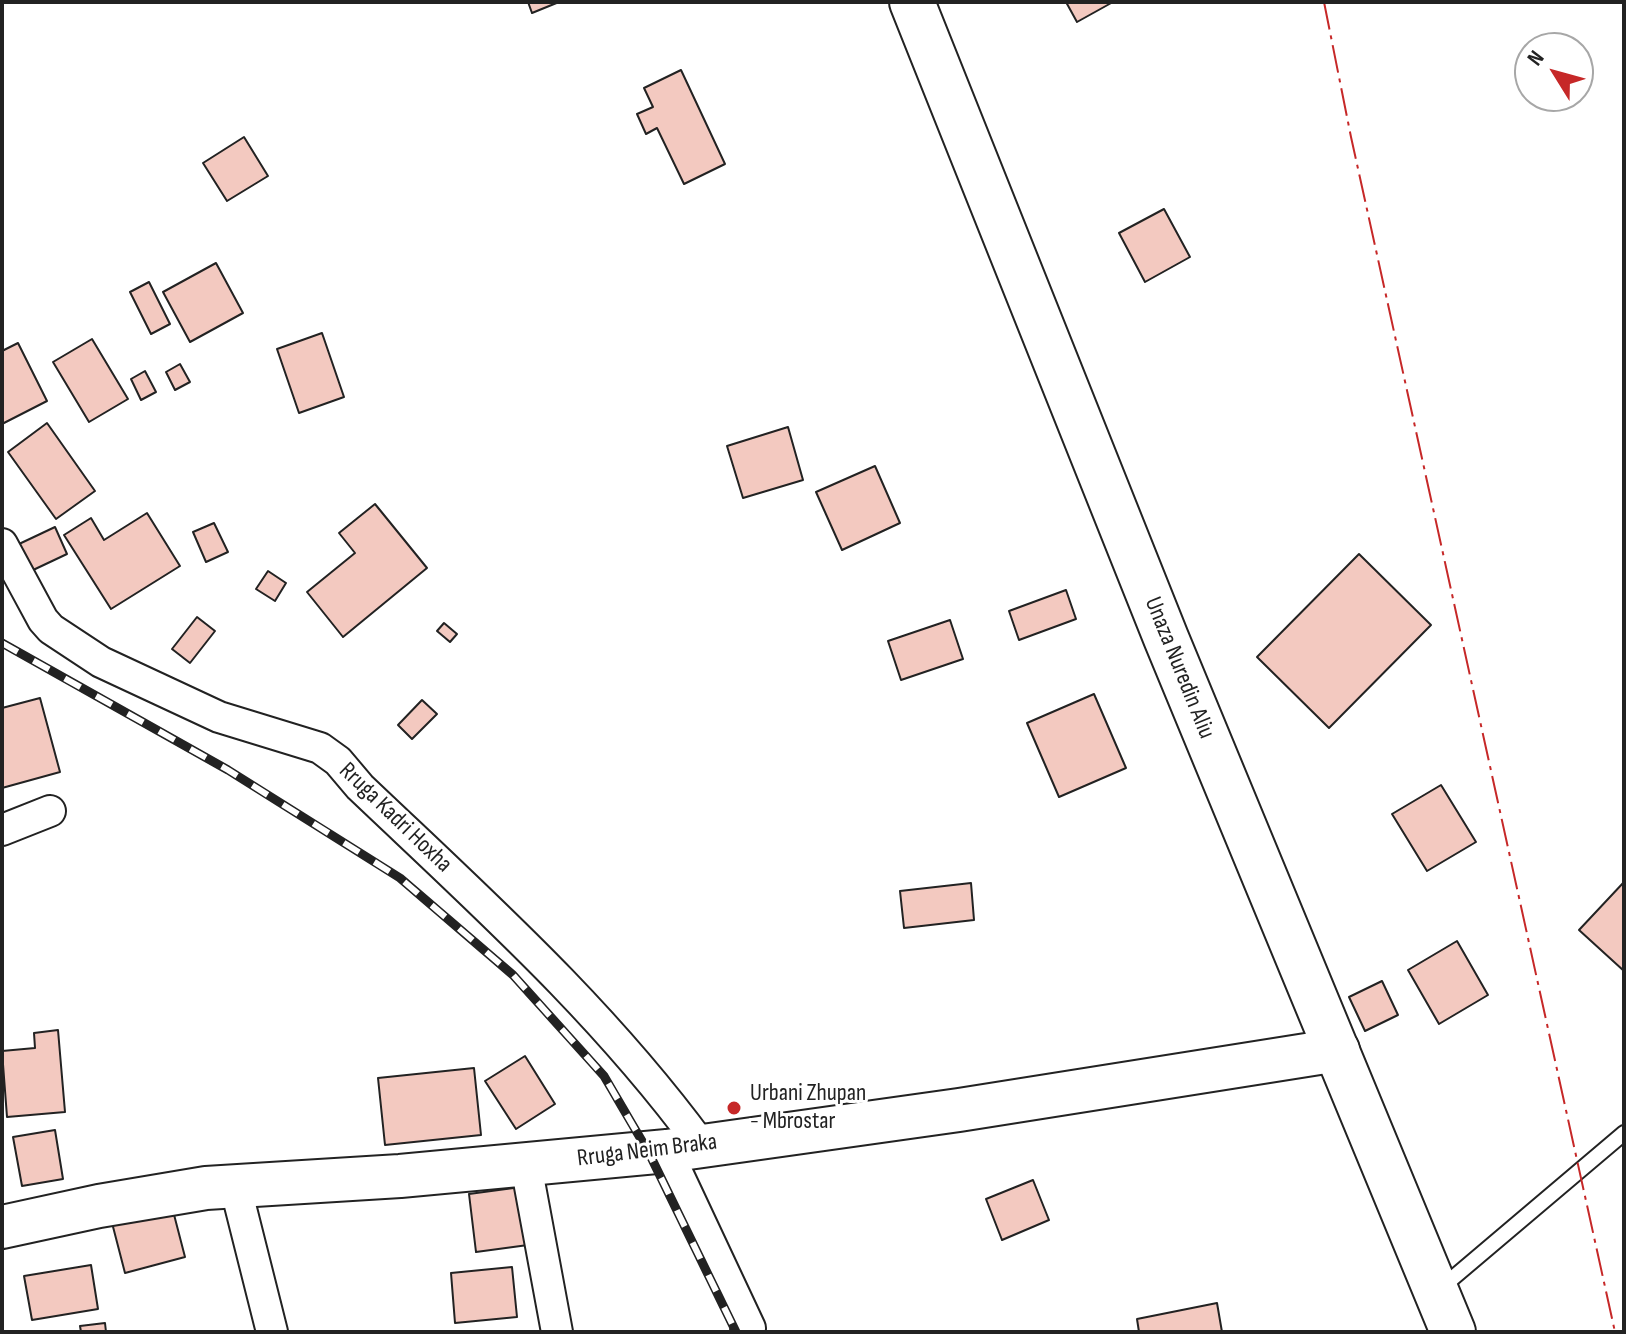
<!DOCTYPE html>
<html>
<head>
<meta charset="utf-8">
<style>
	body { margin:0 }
	#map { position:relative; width:1626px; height:1334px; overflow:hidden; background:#fff; font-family:"Sofia Sans Condensed",sans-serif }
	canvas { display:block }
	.frame { position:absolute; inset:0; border:4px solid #222; pointer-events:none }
	.north { position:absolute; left:1514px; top:32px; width:80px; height:80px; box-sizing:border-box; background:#fff; border:2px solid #a7a7a7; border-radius:50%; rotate:307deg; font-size:22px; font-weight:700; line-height:32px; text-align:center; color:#222 }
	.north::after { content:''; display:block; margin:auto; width:28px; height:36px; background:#c62828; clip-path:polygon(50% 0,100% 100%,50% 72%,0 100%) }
</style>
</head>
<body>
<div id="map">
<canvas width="1626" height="1334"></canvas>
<div class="frame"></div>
<div class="north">N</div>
</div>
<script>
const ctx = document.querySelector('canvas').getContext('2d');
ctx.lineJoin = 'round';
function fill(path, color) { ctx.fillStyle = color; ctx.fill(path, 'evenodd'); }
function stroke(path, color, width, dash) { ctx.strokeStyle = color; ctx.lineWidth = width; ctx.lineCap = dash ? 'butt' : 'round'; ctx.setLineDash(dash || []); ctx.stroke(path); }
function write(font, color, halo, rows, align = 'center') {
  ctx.font = font + ' "Sofia Sans Condensed",sans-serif'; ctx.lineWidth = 6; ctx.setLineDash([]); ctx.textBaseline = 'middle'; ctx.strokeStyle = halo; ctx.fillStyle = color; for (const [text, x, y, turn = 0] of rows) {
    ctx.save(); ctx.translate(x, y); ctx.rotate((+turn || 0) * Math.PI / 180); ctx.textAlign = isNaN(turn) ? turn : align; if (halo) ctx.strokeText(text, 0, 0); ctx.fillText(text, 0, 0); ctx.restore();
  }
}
const building = new Path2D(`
	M528 2H559L532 13Z
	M1066 2H1113L1077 22Z
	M681 70 725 164 684 184 657 128 646 134 637 114 653 107 644 88Z
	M244 137 268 176 227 201 203 163Z
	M1164 209 1190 257 1145 282 1119 233Z
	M216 263 243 313 190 342 163 292Z
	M149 282 170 324 151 334 130 292Z
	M322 333 344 397 299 413 277 349Z
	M92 339 128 399 89 422 53 362Z
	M18 343 47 401 2 424V351Z
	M180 364 190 382 175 390 166 372Z
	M145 371 156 392 141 400 131 379Z
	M47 423 95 491 56 519 8 452Z
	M788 427 803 480 743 498 727 446Z
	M875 466 900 523 842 550 816 492Z
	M375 504 427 568 343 637 307 592 355 553 339 533Z
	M147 513 180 566 111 609 64 535 91 518 104 540Z
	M214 523 228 552 206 562 193 532Z
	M55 527 67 554 31 571 19 544Z
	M1359 554 1431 625 1329 728 1257 657Z
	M268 571 286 583 275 601 256 589Z
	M1066 590 1076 619 1019 640 1009 611Z
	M197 617 215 631 190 663 172 649Z
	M950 620 963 659 901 680 888 641Z
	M444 623 457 634 450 642 437 631Z
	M1094 694 1126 768 1059 797 1027 723Z
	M40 698 60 772 2 788V708Z
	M422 700 437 714 412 739 398 725Z
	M1441 785 1476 842 1427 871 1392 814Z
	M1624 882V971L1579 930Z
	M971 883 974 920 904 928 900 891Z
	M1457 941 1488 995 1439 1024 1408 970Z
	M1382 981 1398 1015 1365 1031 1349 997Z
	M58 1030 65 1112 7 1117 2 1051 35 1048 34 1033Z
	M525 1056 555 1104 516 1129 485 1081Z
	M474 1068 481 1135 385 1145 378 1078Z
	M55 1130 63 1179 22 1186 13 1137Z
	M1033 1180 1049 1220 1002 1240 986 1199Z
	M521 1187 528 1245 476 1252 469 1194Z
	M171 1203 185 1257 125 1273 111 1219Z
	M91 1265 98 1309 32 1320 24 1276Z
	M512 1267 517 1317 455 1323 451 1273Z
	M1217 1303 1222 1332H1139L1137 1319Z
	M105 1323 106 1332H81L80 1326Z`);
const lane = new Path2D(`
	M1441 1288 1624 1133`);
const street = new Path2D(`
	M2 544 43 620 51 629 101 662 219 717 320 748 338 761 360 787C482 903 601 1009 701 1145
	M2 830 50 811
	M667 1151 750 1328 746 1332
	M526 1165 557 1332
	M235 1185 272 1332`);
const secondary = new Path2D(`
	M2 1227 99 1206 206 1188 400 1176 667 1151 959 1110 1338 1050`);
const primary = new Path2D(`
	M912 2 1166 638 1453 1332`);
const rail = new Path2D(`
	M2 643 228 770 400 878 513 975 604 1076 649 1153 736 1332`);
const power = new Path2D(`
	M1324 2 1351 137 1615 1332`);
const markers = [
	[734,1108,8,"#c62828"]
];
const streetNames = [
	["Unaza Nuredin Aliu",1179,668,68],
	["Rruga Kadri Hoxha",395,818,44],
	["Rruga Neim Braka",647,1151,-7]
];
const poiNames = [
	["Urbani Zhupan",750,1094],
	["- Mbrostar",750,1122]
];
fill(building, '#f3c9c0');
stroke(building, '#222', 2);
stroke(lane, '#222', 18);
stroke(street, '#222', 34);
stroke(secondary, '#222', 46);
stroke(primary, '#222', 48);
stroke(lane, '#fff', 14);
stroke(street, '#fff', 30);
stroke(secondary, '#fff', 42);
stroke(primary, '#fff', 44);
stroke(rail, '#222', 9);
stroke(rail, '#fff', 6, [18]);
stroke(power, '#c62828', 2, [28, 6, 4, 6]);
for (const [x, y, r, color] of markers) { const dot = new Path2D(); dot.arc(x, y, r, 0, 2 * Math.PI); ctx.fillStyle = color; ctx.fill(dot); stroke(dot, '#fff', 3); }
write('24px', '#222', '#fff', streetNames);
write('24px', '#222', '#fff', poiNames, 'left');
</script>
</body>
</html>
